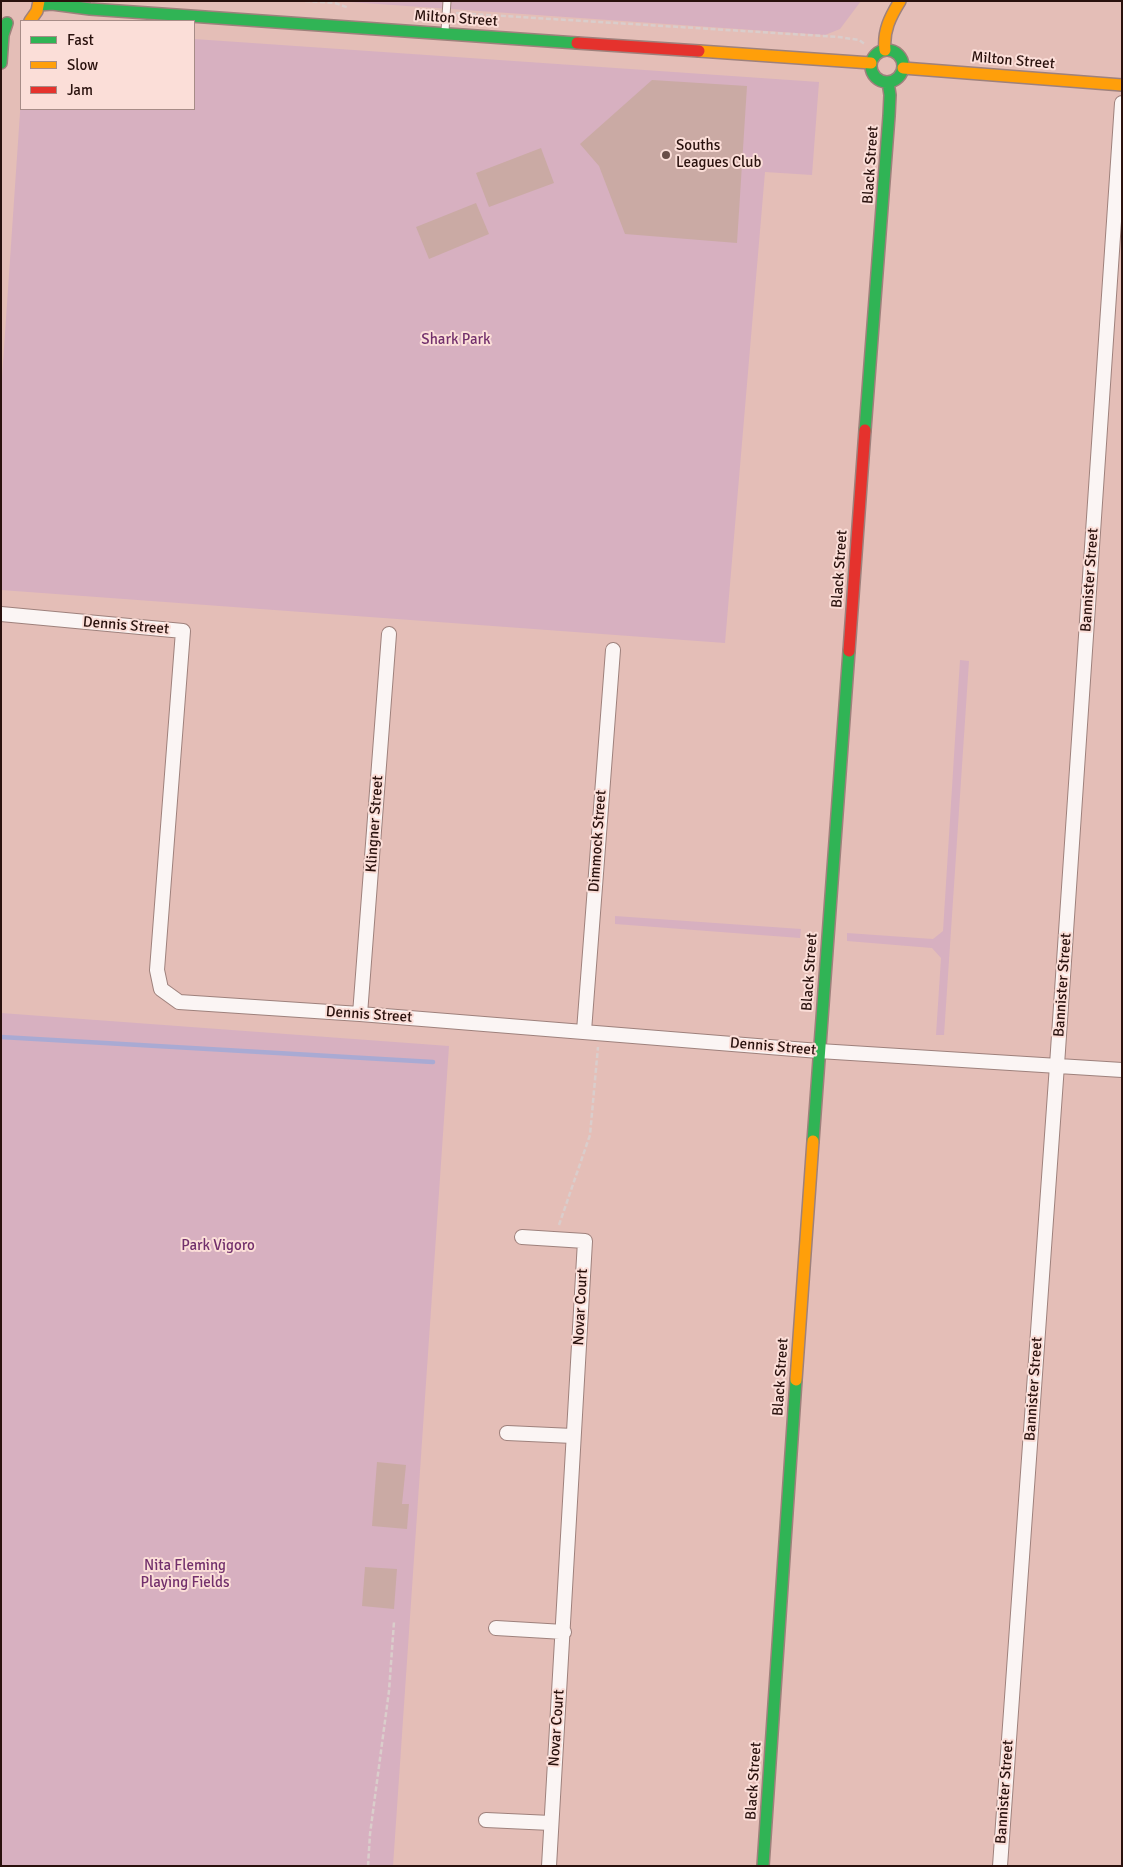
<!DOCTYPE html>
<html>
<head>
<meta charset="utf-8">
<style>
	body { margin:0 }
	#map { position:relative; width:1123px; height:1867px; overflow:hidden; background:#e4beb7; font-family:Signika,sans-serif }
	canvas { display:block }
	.frame { position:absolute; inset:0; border:2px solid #29110d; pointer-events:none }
	.legend { position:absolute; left:20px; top:20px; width:175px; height:90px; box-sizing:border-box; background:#fbded8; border:1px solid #a78c87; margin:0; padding:6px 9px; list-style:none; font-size:15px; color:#29110d }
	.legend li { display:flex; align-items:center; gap:10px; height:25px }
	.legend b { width:25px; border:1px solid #a78c87 }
</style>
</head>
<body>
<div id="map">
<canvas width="1123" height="1867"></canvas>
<div class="frame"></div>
<ul class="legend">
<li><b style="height:6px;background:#30b455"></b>Fast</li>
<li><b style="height:6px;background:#ff9f0a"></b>Slow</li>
<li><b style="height:6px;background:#e5322d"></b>Jam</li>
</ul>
</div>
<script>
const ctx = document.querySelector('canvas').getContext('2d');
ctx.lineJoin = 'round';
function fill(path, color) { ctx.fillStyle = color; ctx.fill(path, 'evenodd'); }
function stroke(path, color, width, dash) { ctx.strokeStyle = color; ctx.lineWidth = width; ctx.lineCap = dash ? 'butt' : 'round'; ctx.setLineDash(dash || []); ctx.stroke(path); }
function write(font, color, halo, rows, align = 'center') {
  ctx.font = font + ' Signika,sans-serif'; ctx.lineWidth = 4; ctx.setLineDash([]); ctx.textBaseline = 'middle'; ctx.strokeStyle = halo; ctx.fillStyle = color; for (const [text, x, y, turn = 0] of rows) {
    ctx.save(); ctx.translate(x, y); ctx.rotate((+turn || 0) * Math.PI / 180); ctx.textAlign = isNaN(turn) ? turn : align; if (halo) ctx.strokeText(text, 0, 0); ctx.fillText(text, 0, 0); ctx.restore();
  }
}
const green = new Path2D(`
	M335 1H861L840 29 825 35Z
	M194 39 819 82 812 175 765 172 725 643 1 590V392L21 98V109H194Z
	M960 660 969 661 944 1035H936L941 958 932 948 847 941V933L933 939 943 931Z
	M615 916 801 929 800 938 615 924Z
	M1 1013 449 1046 393 1866 1 1865Z`);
const stream = new Path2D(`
	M1 1037 433 1062`);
const building = new Path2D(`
	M652 80 747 86 737 243 625 234 599 166 580 144Z
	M541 148 554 183 489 207 476 173Z
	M476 203 489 234 429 259 416 227Z
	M377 1462 406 1465 402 1504H409L407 1529 372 1526Z
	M365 1567 397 1569 394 1609 362 1606Z`);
const path = new Path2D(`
	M305 1 335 3 349 8
	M456 13 839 37 859 40 866 45
	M559 1225 590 1135 598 1047
	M368 1866 370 1834 389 1691 394 1622`);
const lane = new Path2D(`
	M445 31 447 1`);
const street = new Path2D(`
	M1 614 183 631 157 970 161 989 179 1002 360 1014 819 1051 1122 1070
	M360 1014 389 634
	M584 1031 613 650
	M522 1237 585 1241 549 1866
	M507 1433 573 1436
	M496 1628 564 1632
	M486 1820 551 1823
	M1000 1866 1057 1065 1122 103`);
const fast = new Path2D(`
	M39 5 52 4 90 9 577 43
	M871 66a16 16 0 1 1 32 0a16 16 0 1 1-32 0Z
	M1 63 3 35 7 23
	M865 430 889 116 890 95 888 82
	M813 1141 849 651
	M763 1866 796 1380`);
const slow = new Path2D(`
	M30 21 37 11 39 1
	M885 50C883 31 890 17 900 1
	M699 51 871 63
	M903 68 1122 85
	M796 1380 813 1141`);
const jam = new Path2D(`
	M577 43 699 51
	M849 651 865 430`);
const markers = [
	[666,155,5,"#6a4e48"]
];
const streetNames = [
	["Milton Street",456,19,4],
	["Milton Street",1013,61,5],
	["Black Street",871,165,-86],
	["Black Street",840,569,-86],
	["Bannister Street",1090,580,-86],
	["Dennis Street",126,626,5],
	["Klingner Street",375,824,-86],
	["Dimmock Street",598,841,-86],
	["Black Street",810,972,-86],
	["Bannister Street",1063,985,-86],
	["Dennis Street",369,1015,4],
	["Dennis Street",773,1047,5],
	["Novar Court",581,1307,-87],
	["Black Street",781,1377,-86],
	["Bannister Street",1034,1389,-86],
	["Novar Court",557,1728,-86],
	["Black Street",754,1781,-86],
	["Bannister Street",1005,1792,-86]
];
const poiNames = [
	["Souths",676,146],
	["Leagues Club",676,163]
];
const parkNames = [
	["Shark Park",456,340],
	["Park Vigoro",218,1246],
	["Nita Fleming",185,1566],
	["Playing Fields",185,1583]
];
fill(green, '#d7b0c0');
stroke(stream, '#a9aad3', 4.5);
fill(building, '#caaaa4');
stroke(lane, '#9e817c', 9);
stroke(street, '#9e817c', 16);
stroke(fast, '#9e817c', 14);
stroke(slow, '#9e817c', 14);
stroke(jam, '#9e817c', 14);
stroke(path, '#dacdcb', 2.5, [5, 2.5]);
stroke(lane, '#fbf5f4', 7);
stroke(street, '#fbf5f4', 14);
stroke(fast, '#30b455', 11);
stroke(slow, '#ff9f0a', 11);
stroke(jam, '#e5322d', 11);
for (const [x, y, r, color] of markers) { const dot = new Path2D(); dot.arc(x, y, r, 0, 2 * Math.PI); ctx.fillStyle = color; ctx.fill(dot); stroke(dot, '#fbded8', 2); }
write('15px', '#29110d', '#fbded8', streetNames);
write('15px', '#29110d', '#fbded8', poiNames, 'left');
write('15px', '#72306c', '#fbded8', parkNames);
</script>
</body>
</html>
